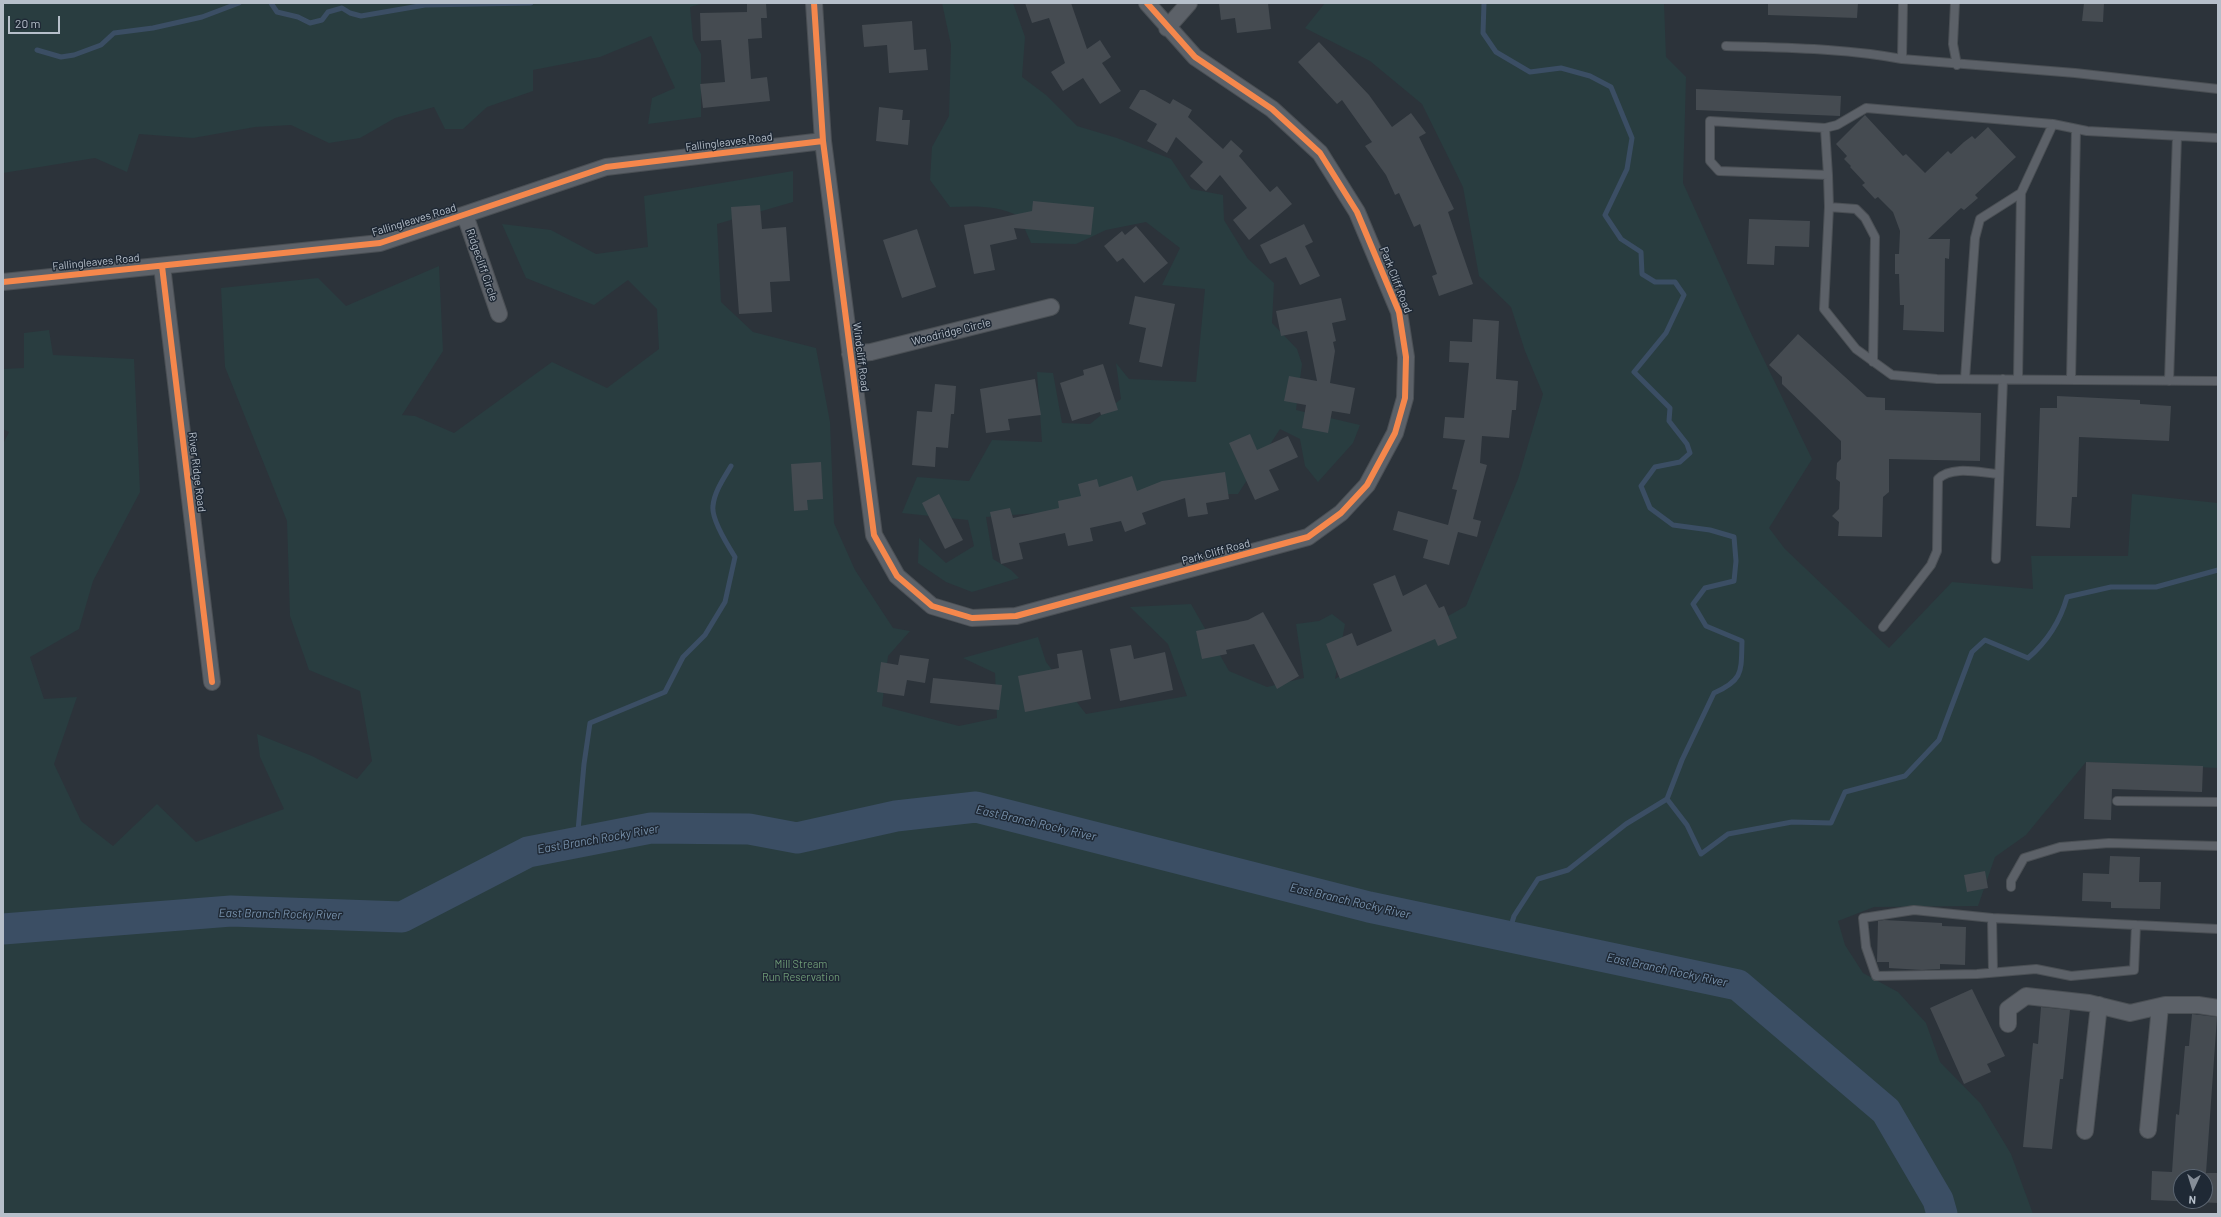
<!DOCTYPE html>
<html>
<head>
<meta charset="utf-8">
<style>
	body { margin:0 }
	#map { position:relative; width:2221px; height:1217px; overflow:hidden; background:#2c333a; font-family:Barlow,sans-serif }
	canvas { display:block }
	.frame { position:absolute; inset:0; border:4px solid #b6bfca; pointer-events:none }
	.north { position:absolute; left:2173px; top:1169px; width:40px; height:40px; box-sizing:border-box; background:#1f2935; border:1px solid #5b6571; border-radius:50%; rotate:184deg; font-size:11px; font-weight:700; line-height:16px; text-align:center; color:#b6bfca }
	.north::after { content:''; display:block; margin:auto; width:14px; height:18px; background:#868e98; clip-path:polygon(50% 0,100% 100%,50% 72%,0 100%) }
	.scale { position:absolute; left:8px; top:16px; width:52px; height:18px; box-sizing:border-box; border:2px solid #b6bfca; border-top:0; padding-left:5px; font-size:12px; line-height:14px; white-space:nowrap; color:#b6bfca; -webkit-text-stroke:3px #1f2935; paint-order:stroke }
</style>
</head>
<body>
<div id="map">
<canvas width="2221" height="1217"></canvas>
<div class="frame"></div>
<div class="north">N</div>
<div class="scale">20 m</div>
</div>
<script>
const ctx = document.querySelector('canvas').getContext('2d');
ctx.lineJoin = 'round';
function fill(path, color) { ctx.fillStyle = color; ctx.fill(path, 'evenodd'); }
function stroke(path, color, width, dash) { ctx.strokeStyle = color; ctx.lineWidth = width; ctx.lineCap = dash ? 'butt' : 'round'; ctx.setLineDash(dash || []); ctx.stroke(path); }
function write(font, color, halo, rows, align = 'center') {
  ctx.font = font + ' Barlow,sans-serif'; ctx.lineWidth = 3; ctx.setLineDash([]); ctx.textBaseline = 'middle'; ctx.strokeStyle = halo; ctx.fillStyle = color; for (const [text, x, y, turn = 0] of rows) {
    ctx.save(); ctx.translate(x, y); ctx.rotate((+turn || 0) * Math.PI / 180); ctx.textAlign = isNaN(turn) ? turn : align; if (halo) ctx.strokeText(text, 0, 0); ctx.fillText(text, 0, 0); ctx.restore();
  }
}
const green = new Path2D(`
	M3 3H704L690 7 693 39 701 54V117L648 124 652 98 675 88 651 36 600 57 533 70V91L487 107 463 129H445L434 107 395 118 360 138 329 143 291 125 255 127 193 138 139 134 127 172 95 158 3 173Z
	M942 3H1013L1025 37 1022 77 1046 95 1077 126 1117 138 1171 159 1191 189 1223 195 1224 220 1248 259 1274 283 1272 323 1297 349 1302 364 1296 410 1360 425 1353 443 1318 482 1305 466 1300 439 1280 429 1238 494H1176L1051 512 986 517 993 559 1011 570 1019 578 972 592 946 582 918 563 919 538 946 563 974 546 968 520 902 513 917 477 969 481 992 440 1042 442 1037 372 1053 373 1062 423 1090 424 1121 399 1116 363 1129 379 1196 382 1205 289 1162 285 1180 248 1146 222 1106 230 1076 244 1031 243 1019 216C996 205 975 206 950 207L930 180 932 147 949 116 951 45Z
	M1325 3H1664L1666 57 1686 77 1683 183 1749 329 1812 459 1769 528 1785 549 1889 648 1952 582 2033 589 2031 556H2128L2132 494 2218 503V768L2086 762 2026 835 1995 857 1978 906 1874 907 1838 921 1845 945 1863 973 1898 992 1926 1023 1940 1062 1981 1104 2011 1154 2033 1214H3V444L9 432 3 429V369L24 368V333L49 330 53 355 134 359 140 492 93 581 79 629 30 657 44 699 77 697 54 764 81 821 113 846 157 804 196 842 284 809 260 757 257 734 312 756 357 779 372 761 360 691 309 670 290 616 287 521 225 367 221 288 318 278 346 306 439 266 443 351 402 415 415 416 454 433 552 362 607 388 659 349 657 309 628 280 594 305 526 278 502 224 551 230 596 254 648 247 644 196 793 171V202L717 224 721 302 753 332 816 348 830 422 834 523 855 570 893 628 910 631 888 656 882 706 959 726 997 718 995 673 963 658 1038 637 1046 662 1086 714 1187 696 1168 644 1130 607 1191 604 1229 671 1267 687 1304 678 1296 624 1319 621 1332 614 1345 624 1335 679 1466 606 1518 479 1543 394 1525 351 1511 307 1479 276 1463 187 1422 104 1370 61 1305 28Z`);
const stream = new Path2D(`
	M271 3 277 12 298 17 310 23 322 20 328 12 342 8 350 13 361 16 425 5 531 3
	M1484 3 1483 33 1496 52 1530 72 1561 68 1590 76 1611 87 1632 138 1627 169 1605 215 1621 239 1641 252 1642 274 1655 282H1675L1684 295 1666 333 1634 372 1670 408 1669 421 1687 444 1690 453 1680 462 1655 467 1641 486 1650 508 1673 525 1710 530 1734 537 1736 561 1734 581 1705 588 1693 604 1706 626 1742 641C1741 671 1744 680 1714 693L1682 760 1667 799
	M37 50 61 57 74 55 101 45 114 33 153 28 202 17 239 3
	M577 842 584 764 590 723 665 692 683 657 705 635 725 602 735 557C728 546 711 519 713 506 714 492 724 478 731 466
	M1508 936 1514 916 1538 879 1568 870 1626 824 1667 799 1687 825 1701 854 1728 834 1792 822 1831 823 1845 792 1905 776 1939 740 1972 652 1985 640 2028 658C2048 641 2060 622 2067 597L2111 587H2156L2218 570`);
const river = new Path2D(`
	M3 929 231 911 402 917 528 852 651 828 749 829 797 838 896 816 976 807 1369 907 1738 985 1886 1111 1938 1200 1942 1214`);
const building = new Path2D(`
	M747 3H766L767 18H761L762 38 748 39 751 79 767 77 770 101 703 108 700 84 725 82 721 40 701 41 700 13 747 12Z
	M1025 3H1071L1087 49 1100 40 1111 57 1102 63 1121 91 1100 104 1083 78 1063 91 1051 72 1065 63 1049 18 1032 23Z
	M1219 3H1268L1271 29 1237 33 1235 18 1221 20Z
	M1768 3H1858L1857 18 1768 15Z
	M2084 3H2104L2103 22 2082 21Z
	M912 21 914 50 926 49 928 70 889 73 887 45 864 47 862 25Z
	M1319 42 1369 95 1392 127 1411 113 1426 133 1419 137 1454 209 1448 212 1473 284 1439 296 1432 276 1437 274 1420 224 1414 227 1399 193 1395 195 1386 175 1365 146 1372 142 1342 100 1337 104 1298 62Z
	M1696 89 1841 96 1840 116 1696 110Z
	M1140 90H1145L1170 104 1173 99 1192 110 1188 117 1223 149 1231 140 1243 151 1239 156 1270 192 1277 186 1292 204 1249 240 1233 220 1247 208 1220 175 1206 191 1190 176 1203 162 1176 137 1167 153 1147 141 1157 124 1129 108Z
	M879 107 903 110 902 120H910L908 145 876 141Z
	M1865 115 1903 156 1906 154 1925 173 1948 151 1951 154 1964 142 1972 136 1975 139 1988 127 2016 157 1975 195 1978 198 1964 210 1961 208 1928 239H1950L1949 259 1945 258 1944 332 1903 330 1904 305H1900L1899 274H1895V254H1899L1900 231 1893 212 1878 197 1875 199 1862 185 1865 183 1850 167 1851 166 1844 159 1847 156 1836 144Z
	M1033 201 1094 207 1091 235 1014 228 1017 239 990 245 995 270 974 274 964 225 1032 211Z
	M760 205 762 229 786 227 790 281 770 282 772 312 739 314 731 207Z
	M1749 219 1810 221 1809 247 1775 246 1774 265 1747 264Z
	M1304 224 1313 242 1305 246 1320 276 1300 285 1286 257 1270 264 1260 245Z
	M1136 226 1168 263 1144 283 1123 258 1117 262 1104 246 1122 231 1125 235Z
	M917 229 936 287 902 298 883 240Z
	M1135 296 1175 304 1162 367 1139 362 1146 328 1129 324Z
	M1341 298 1346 320 1332 323 1336 341 1333 342 1335 351 1330 383 1355 388 1350 414 1332 411 1328 433 1302 428 1306 405 1284 401 1289 376 1317 381 1307 331 1281 336 1276 311Z
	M1473 319 1499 321 1496 379 1518 381 1516 410H1512L1509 438 1482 436 1480 463 1487 465 1473 519 1481 521 1477 537 1458 532 1449 565 1423 558 1428 540 1393 530 1398 511 1448 525 1457 490 1452 489 1465 440 1443 438 1445 417 1464 418 1469 363 1449 362 1450 341 1472 342Z
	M1798 334 1867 397 1885 398V410L1981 413 1980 461 1889 459V492L1883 497 1882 537 1838 536 1839 522 1832 516 1839 509 1840 482 1836 479 1837 463 1841 459V441L1782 384V377L1769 365Z
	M1103 364 1118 410 1101 415 1100 412 1072 421 1060 383 1084 375 1083 370Z
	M1035 379 1041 415 1008 419 1010 430 986 433 980 389Z
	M935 384 956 386 954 414H951L948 448 936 447 935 467 912 465 917 411 932 412Z
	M2057 396 2140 400V404L2171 406 2169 441 2079 437 2077 497H2072L2070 528 2036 526 2040 408H2057Z
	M1250 434 1257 450 1288 436 1298 457 1269 470 1279 490 1255 500 1229 443Z
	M821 462 823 499 807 500 808 510 794 511 791 464Z
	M1225 472 1229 499 1206 503 1208 514 1188 517 1185 498 1142 513 1146 524 1125 532 1121 521 1090 528 1093 541 1068 546 1065 533 1019 543 1023 559 1001 564 990 512 1010 508 1013 518 1059 508 1058 501 1081 496 1078 484 1097 479 1099 487 1132 476 1137 491 1162 481Z
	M939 494 963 540 945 549 922 503Z
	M1395 575 1403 596 1426 584 1439 608 1444 606 1457 638 1438 646 1435 639 1340 679 1326 644 1352 633 1357 646 1392 631 1373 584Z
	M1263 612 1299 676 1277 689 1254 644 1226 650 1227 654 1202 659 1196 631 1248 620Z
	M1131 645 1134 659 1165 652 1173 690 1120 701 1110 649Z
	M1082 650 1091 699 1025 712 1018 676 1059 668 1057 654Z
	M900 655 929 659 925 683 907 680 904 696 877 692 881 662 898 665Z
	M933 678 1002 685 999 710 930 703Z
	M2086 762 2203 766 2202 792 2112 789 2111 820 2084 819Z
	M2110 856 2140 857 2139 882H2161L2160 909 2111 908V902L2082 901 2083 873 2109 874Z
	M1985 871 1988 888 1967 892 1964 875Z
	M1884 920 1942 923V926L1966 927 1965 965 1940 964V969L1922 970 1889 968V962H1877L1878 921Z
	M1972 989 2005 1056 1987 1064 1991 1072 1964 1084 1930 1008Z
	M2041 1007 2070 1010 2063 1079H2060L2052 1149 2023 1147 2033 1043 2038 1044Z
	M2192 1014 2217 1017 2206 1173H2218V1203L2151 1200 2152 1171 2172 1172 2176 1114 2179 1115 2185 1046H2189ZM2181 1177H2205V1201H2181Z`);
const lane = new Path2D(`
	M1903 3 1902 59 2075 73 2218 89
	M1955 3 1953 44 1957 65
	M1726 46C1785 48 1844 48 1902 59
	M1825 128 1828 175
	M2218 138 2087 131 2053 124 1866 108 1837 125 1825 128 1710 121V161L1719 171 1828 175 1829 207 1824 309 1856 349 1892 375 1937 379 2218 381
	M1829 207 1856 209 1865 218 1875 237 1873 362
	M1965 379 1975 238 1980 219 2021 193
	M2018 379 2021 193 2053 124
	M2071 380 2076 129
	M2169 381 2177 136
	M1996 559 2003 379
	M1883 627 1931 565 1937 551 1938 479C1952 465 1981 473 1999 474
	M2117 801 2218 802
	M2011 887V881L2024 858 2060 847 2109 843 2218 846
	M1992 918 1914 910 1863 918 1866 947 1876 976 1977 974 2036 969 2071 976 2134 970 2136 925
	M1993 972 1992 918 2218 929`);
const street = new Path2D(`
	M814 3 823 141 874 535 897 576 932 606 972 618 1016 616 1308 537 1341 513 1367 485 1395 433 1405 398 1406 357 1399 312 1357 212 1320 153 1272 109 1195 57 1147 3
	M1167 28 1189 3
	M465 215 499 314
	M162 266 212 682
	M3 282 380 243 606 167 823 141
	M850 354 871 352 1051 307
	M2008 1024V1009L2026 996 2089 1003 2130 1013 2165 1005H2198L2218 1008
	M2148 1130 2160 1007
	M2085 1131 2099 1005`);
const cycleway = new Path2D(`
	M814 3 823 141 874 535 897 576 932 606 972 618 1016 616 1308 537 1341 513 1367 485 1395 433 1405 398 1406 357 1399 312 1357 212 1320 153 1272 109 1195 57 1147 3
	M162 266 212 682
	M3 282 380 243 606 167 823 141`);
const streetNames = [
	["Fallingleaves Road",729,142,-7],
	["Fallingleaves Road",414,220,-17],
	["Fallingleaves Road",96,262,-6],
	["Ridgecliff Circle",482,265,71],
	["Park Cliff Road",1396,280,69],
	["Woodridge Circle",951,332,-14],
	["Windcliff Road",861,357,83],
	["River Ridge Road",197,472,83],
	["Park Cliff Road",1216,552,-15]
];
const parkNames = [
	["Mill Stream",801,964],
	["Run Reservation",801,977]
];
const waterNames = [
	["East Branch Rocky River",1036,823,13],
	["East Branch Rocky River",598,839,-10],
	["East Branch Rocky River",1350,901,13],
	["East Branch Rocky River",280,914,1],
	["East Branch Rocky River",1667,970,12]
];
fill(green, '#293d40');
stroke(stream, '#3b4e64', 5);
stroke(river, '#3b4e64', 31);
fill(building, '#454b51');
stroke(lane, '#4a4f54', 10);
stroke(street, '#4a4f54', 18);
stroke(lane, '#5c6168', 8);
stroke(street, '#5c6168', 16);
stroke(cycleway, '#f5874c', 6);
write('11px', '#b6bfca', '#1f2935', streetNames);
write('11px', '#6e9a76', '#1f2935', parkNames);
write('italic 12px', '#7791ac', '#1f2935', waterNames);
</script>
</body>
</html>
